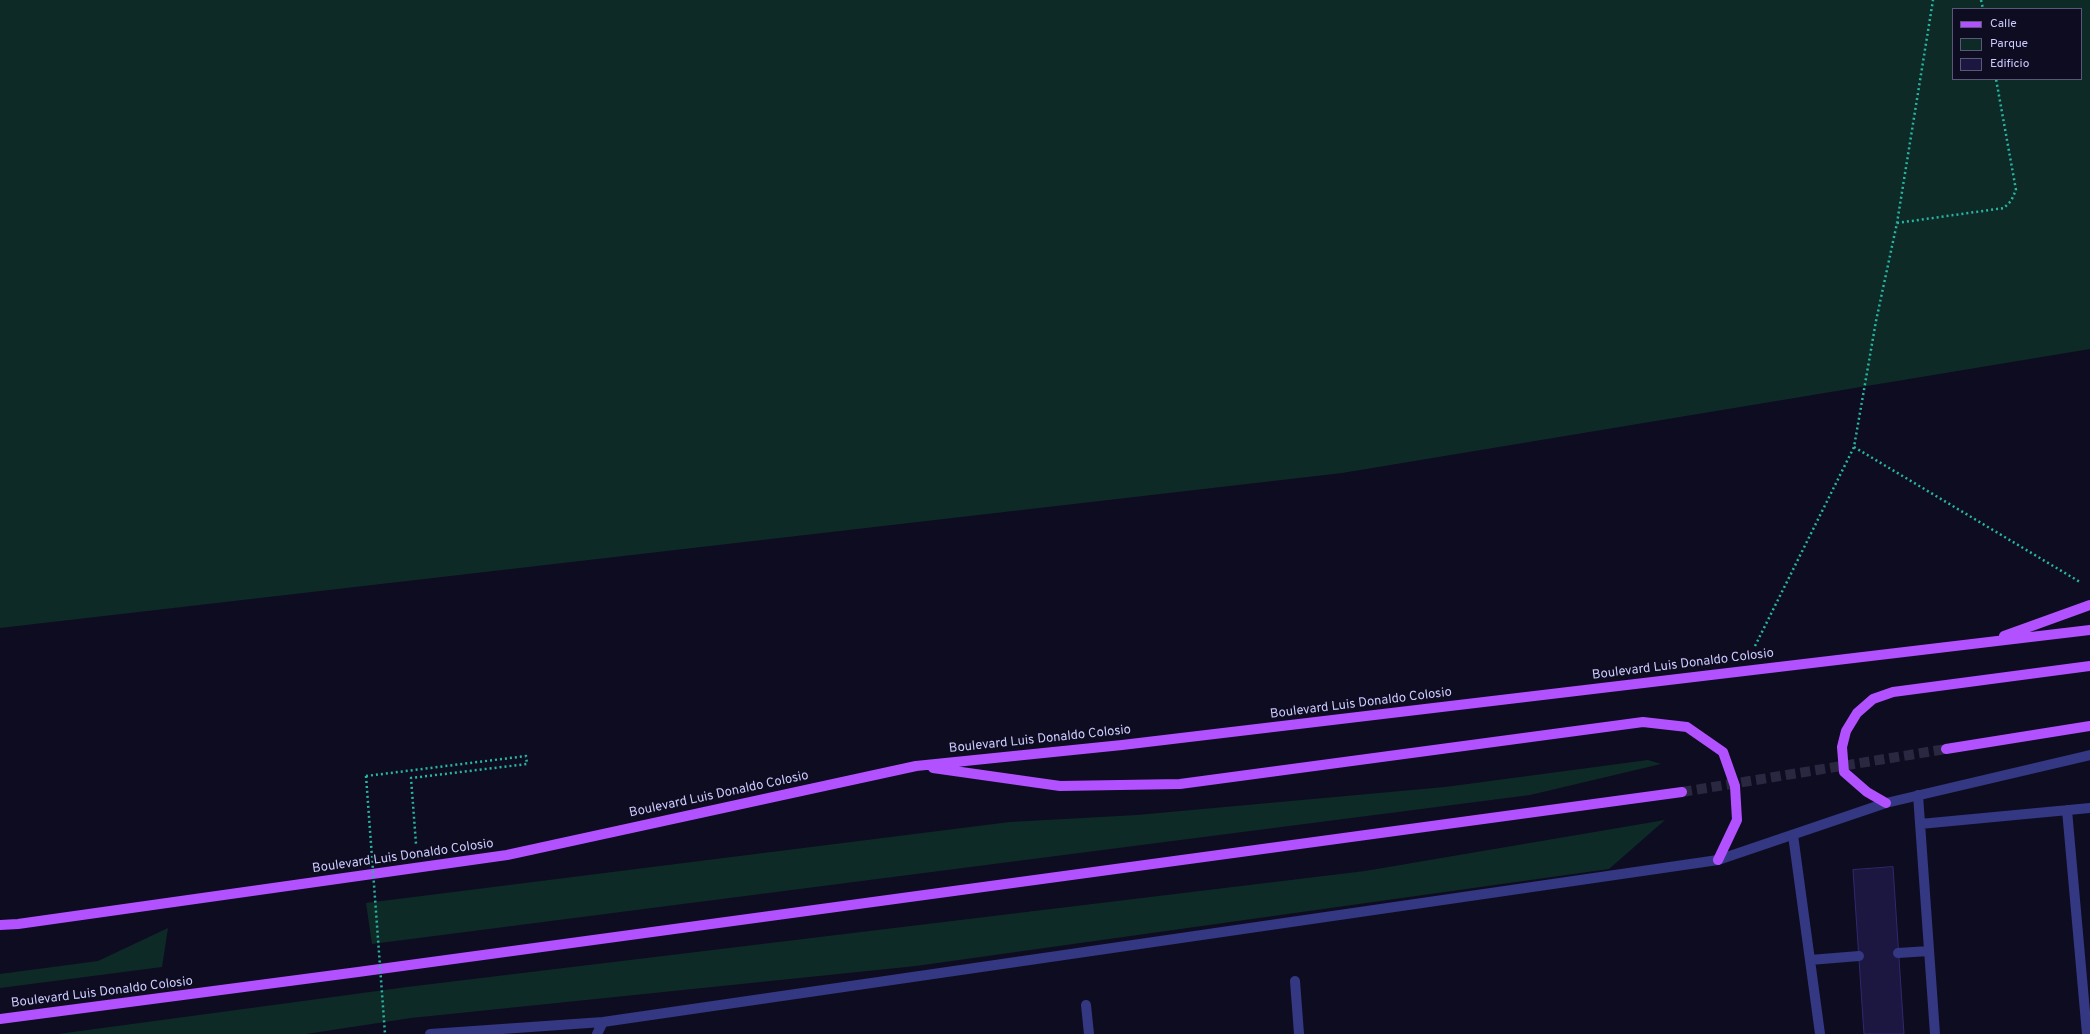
<!DOCTYPE html>
<html>
<head>
<meta charset="utf-8">
<style>
	body { margin:0 }
	#map { position:relative; width:2090px; height:1034px; overflow:hidden; background:#0e0c20; font-family:Overpass,sans-serif }
	canvas { display:block }
	.legend { position:absolute; left:1952px; top:8px; width:130px; height:72px; box-sizing:border-box; background:#0e0c20; border:1px solid #5a5879; margin:0; padding:5px 7px; list-style:none; font-size:12px; color:#cccaff }
	.legend li { display:flex; align-items:center; gap:8px; height:20px }
	.legend b { width:20px; border:1px solid #5a5879 }
</style>
</head>
<body>
<div id="map">
<canvas width="2090" height="1034"></canvas>
<ul class="legend">
<li><b style="height:5px;background:#b251ff"></b>Calle</li>
<li><b style="height:11px;background:#0e2a27"></b>Parque</li>
<li><b style="height:11px;background:#1c1741"></b>Edificio</li>
</ul>
</div>
<script>
const ctx = document.querySelector('canvas').getContext('2d');
ctx.lineJoin = 'round';
function fill(path, color) { ctx.fillStyle = color; ctx.fill(path, 'evenodd'); }
function stroke(path, color, width, dash) { ctx.strokeStyle = color; ctx.lineWidth = width; ctx.lineCap = dash ? 'butt' : 'round'; ctx.setLineDash(dash || []); ctx.stroke(path); }
function write(font, color, halo, rows, align = 'center') {
  ctx.font = font + ' Overpass,sans-serif'; ctx.lineWidth = 3.5; ctx.setLineDash([]); ctx.textBaseline = 'middle'; ctx.strokeStyle = halo; ctx.fillStyle = color; for (const [text, x, y, turn = 0] of rows) {
    ctx.save(); ctx.translate(x, y); ctx.rotate((+turn || 0) * Math.PI / 180); ctx.textAlign = isNaN(turn) ? turn : align; if (halo) ctx.strokeText(text, 0, 0); ctx.fillText(text, 0, 0); ctx.restore();
  }
}
const green = new Path2D(`
	M0 0H2090V349L1342 473 0 628ZM1953 9H2081V79H1953Z
	M1648 760 1661 764 1530 795 372 944 366 903 1010 822 1137 815 1445 787Z
	M1665 820 1609 869 916 966 411 1018 306 1034H58L407 987 1365 871Z
	M168 928 162 967 0 988V974L98 961Z`);
const building = new Path2D(`
	M1893 867 1904 1034H1864L1853 870Z`);
const primaryTunnel = new Path2D(`
	M1682 792 1946 749`);
const path = new Path2D(`
	M1981 0 1983 9
	M1897 223 2004 208 2011 201 2016 190 1996 79
	M1854 447 2080 582
	M1755 646 1854 447 1876 321 1897 223 1933 0
	M366 776 526 756 527 764 411 778 416 844`);
const service = new Path2D(`
	M1918 795 1935 1034
	M2067 810 2087 1034
	M1920 824 2090 808
	M1793 835 1820 1034
	M1898 953 1929 951
	M1810 960 1859 956`);
const minor = new Path2D(`
	M1295 981 1299 1034
	M1086 1005 1089 1034`);
const tertiary = new Path2D(`
	M430 1034 603 1022 1718 860 1886 803 2090 755
	M597 1034 603 1022`);
const primary = new Path2D(`
	M2004 636 2090 605
	M1946 749 2090 726
	M933 768 1060 786 1180 784 1643 722 1687 727 1723 752 1735 786 1737 820 1718 860
	M1886 803 1867 792 1844 772 1842 747 1846 731 1857 713 1873 699 1893 692 2090 666
	M0 925 18 924 507 855 916 766 1122 745 2090 630
	M0 1019 358 972 1682 792`);
const pathBridge = new Path2D(`
	M366 776 385 1034`);
const streetNames = [
	["Boulevard Luis Donaldo Colosio",1683,665,-7],
	["Boulevard Luis Donaldo Colosio",1361,704,-7],
	["Boulevard Luis Donaldo Colosio",1040,740,-6],
	["Boulevard Luis Donaldo Colosio",719,795,-12],
	["Boulevard Luis Donaldo Colosio",403,857,-8],
	["Boulevard Luis Donaldo Colosio",102,993,-7]
];
fill(green, '#0e2a27');
fill(building, '#1c1741');
stroke(building, '#31286e', 1);
stroke(primaryTunnel, '#2a2841', 10, [10, 5]);
stroke(path, '#28b5a2', 2.5, [2, 3]);
stroke(service, '#343781', 10);
stroke(minor, '#343781', 10);
stroke(tertiary, '#343781', 10);
stroke(primary, '#b251ff', 10);
stroke(pathBridge, '#28b5a2', 2.5, [2, 3]);
write('13px', '#cccaff', '#0e0c20', streetNames);
</script>
</body>
</html>
